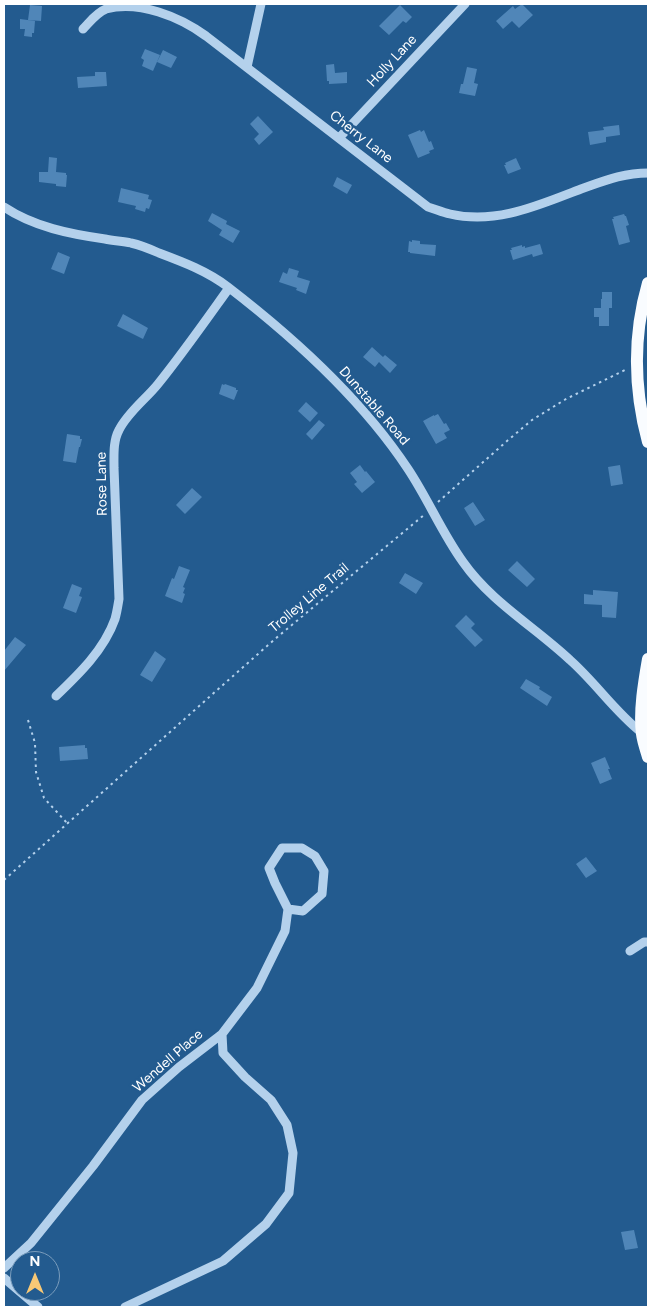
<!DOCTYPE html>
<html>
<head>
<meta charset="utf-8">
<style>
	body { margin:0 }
	#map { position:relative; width:652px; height:1311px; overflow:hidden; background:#235b8f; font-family:Figtree,sans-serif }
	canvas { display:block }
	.frame { position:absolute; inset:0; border:5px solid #fff; pointer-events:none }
	.north { position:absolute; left:10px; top:1251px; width:50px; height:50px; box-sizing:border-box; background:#235b8f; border:1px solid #7b9dbc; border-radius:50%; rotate:0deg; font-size:14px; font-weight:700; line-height:20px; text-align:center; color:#fff }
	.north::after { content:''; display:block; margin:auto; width:18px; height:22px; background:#f7c876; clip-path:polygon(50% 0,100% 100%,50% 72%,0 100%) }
</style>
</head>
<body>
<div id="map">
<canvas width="652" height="1311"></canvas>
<div class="frame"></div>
<div class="north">N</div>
</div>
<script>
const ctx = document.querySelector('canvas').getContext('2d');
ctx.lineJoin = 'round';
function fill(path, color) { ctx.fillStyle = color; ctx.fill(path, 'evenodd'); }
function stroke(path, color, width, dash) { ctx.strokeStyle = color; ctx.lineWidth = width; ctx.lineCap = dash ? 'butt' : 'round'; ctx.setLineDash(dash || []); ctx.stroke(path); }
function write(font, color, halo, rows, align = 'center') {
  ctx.font = font + ' Figtree,sans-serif'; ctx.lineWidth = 5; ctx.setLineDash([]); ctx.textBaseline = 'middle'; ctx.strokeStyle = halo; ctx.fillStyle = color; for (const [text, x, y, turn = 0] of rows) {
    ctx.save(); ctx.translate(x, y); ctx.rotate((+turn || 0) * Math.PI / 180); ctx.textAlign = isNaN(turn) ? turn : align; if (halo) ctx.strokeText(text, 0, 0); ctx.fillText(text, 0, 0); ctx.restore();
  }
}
const building = new Path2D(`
	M522 4 533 15 519 28 512 21 503 29 496 21 513 6 515 9Z
	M30 5 42 6 41 21 28 20Z
	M400 5 412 17 406 23 403 21 389 35 379 26Z
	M20 19 35 21 34 33H32V37L24 36 25 29H20Z
	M145 49 160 55 153 71 142 66 144 60 141 58Z
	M163 50 177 57 171 68 157 62Z
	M334 64 335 73 347 72V83L329 84V81H327L326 65Z
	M467 67 477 69 474 83 478 84 475 96 459 93 461 84H463Z
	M95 72H106L107 86 78 88 77 77 95 76Z
	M258 116 273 132 259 145 254 139 259 134 250 124Z
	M619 125 620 135 606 137V142L590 145 588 132 604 130 603 127Z
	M420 130 421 132 424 130 429 142 431 141 434 149 429 151 430 153 418 158 408 135Z
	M49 157 57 158 56 172 66 173V175H67L66 187 56 186V184L39 182V172H48Z
	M516 158 521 169 508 174 504 165H506L505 163Z
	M337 177 352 185 347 194 333 186Z
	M121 188 149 195 148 199 152 200 149 209 146 208 145 212 135 209 136 206 118 202Z
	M212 213 227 221 226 224 240 231 233 243 219 235 222 230 208 221Z
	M624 214 625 216H626L629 225 626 226 630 242 619 245 612 219H614L613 217Z
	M412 240 420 241V244L436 245 435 256 410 253V252H408L409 241 412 242Z
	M540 244 543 254 533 257 532 254 513 260 510 250H512L511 248 522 245V247L525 246V248Z
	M58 252 70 257 64 274 51 269Z
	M289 268 299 271 297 277 310 281 306 294 296 290 297 288 279 282 283 272 287 274Z
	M602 292H612V308H609V326H599V317H594V308H601V299H602Z
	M123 314 148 328 143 339 117 326Z
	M372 347 383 357 385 355 397 365 390 373 379 362 375 367 363 357Z
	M222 384 224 385 225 384 236 388V390H238L234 400 219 394Z
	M306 402 318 413 310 422 298 411Z
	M438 414 444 424 446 423 450 430 444 433 447 438 436 444 423 421 434 415V416Z
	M319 420 325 425 312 440 306 434Z
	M67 434 80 436V439H82L80 447H79L76 463 63 461Z
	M360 465 365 472 366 471 375 482 362 493 354 484 357 482 350 473Z
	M620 465 623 484 611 486 608 467Z
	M192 488 202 497 185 514 176 505Z
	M473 502 485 520 475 526 464 508Z
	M517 561 535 579 527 587 508 570Z
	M179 566 190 570 183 587 185 588 183 593 185 594 182 603 165 596 172 578 174 579Z
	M405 573 423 583 416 594 399 583Z
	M72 584 82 588 79 596 82 597 76 613 63 608Z
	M593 590 618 592 616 618 602 617V605L584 604V594L593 595Z
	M466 615 475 624 471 628 483 640 475 647 455 626Z
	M15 637 26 645 4 671V651Z
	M155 651 166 659 152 682 140 675Z
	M526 679 540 687 539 689 552 697 547 706 520 688Z
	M85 745V748H87L88 759 60 761 59 747Z
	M605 757 610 769H608L612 779 600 784 591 763Z
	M586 857 597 871 586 878 576 864Z
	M634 1230 638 1248 625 1250 621 1232Z`);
const path = new Path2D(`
	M438 502 507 441 532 420 566 399 625 370
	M28 720 35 743 36 772 44 798 67 823
	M4 880 207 699 275 639 424 515`);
const minor = new Path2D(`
	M83 29C90 22 96 13 106 9 139 0 180 17 206 36L428 207C435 209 442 212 450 214 496 225 539 205 581 189 604 181 623 173 648 173
	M247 67 261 4
	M339 138 465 4
	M4 207C34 227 70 234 105 239 114 241 123 241 131 243 140 245 150 249 159 253 183 262 207 271 228 287 293 337 363 401 408 469 428 499 442 533 463 562 491 602 535 627 570 660 596 683 615 712 642 733
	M56 696C79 674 104 650 115 619 117 612 118 605 119 599L114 468C114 455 113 441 119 430 128 412 146 399 158 384 183 353 206 320 229 288
	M630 951 644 942H648
	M4 1268 31 1243 93 1166 142 1100 179 1067 222 1034 257 988 285 931 288 909 275 883 269 868 282 848H302L315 856 324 871 322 894 303 911 288 909
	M4 1278 38 1307
	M125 1307 223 1261 266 1224 289 1193 293 1153 287 1125 271 1100 245 1077 223 1053 222 1034`);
const major = new Path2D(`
	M648 283C633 335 634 390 648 442
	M648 659C644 682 639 711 642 734 643 742 646 750 648 757`);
const streetNames = [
	["Holly Lane",392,61,-47],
	["Cherry Lane",361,137,38],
	["Dunstable Road",374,406,49],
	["Rose Lane",102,484,-91],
	["Trolley Line Trail",309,598,-40],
	["Wendell Place",168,1061,-41]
];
fill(building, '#5086b8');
stroke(path, '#b4d1ec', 2, [2.5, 4]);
stroke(minor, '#b4d1ec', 9);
stroke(major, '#f9fcff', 12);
write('14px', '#fff', '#235b8f', streetNames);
</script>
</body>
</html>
